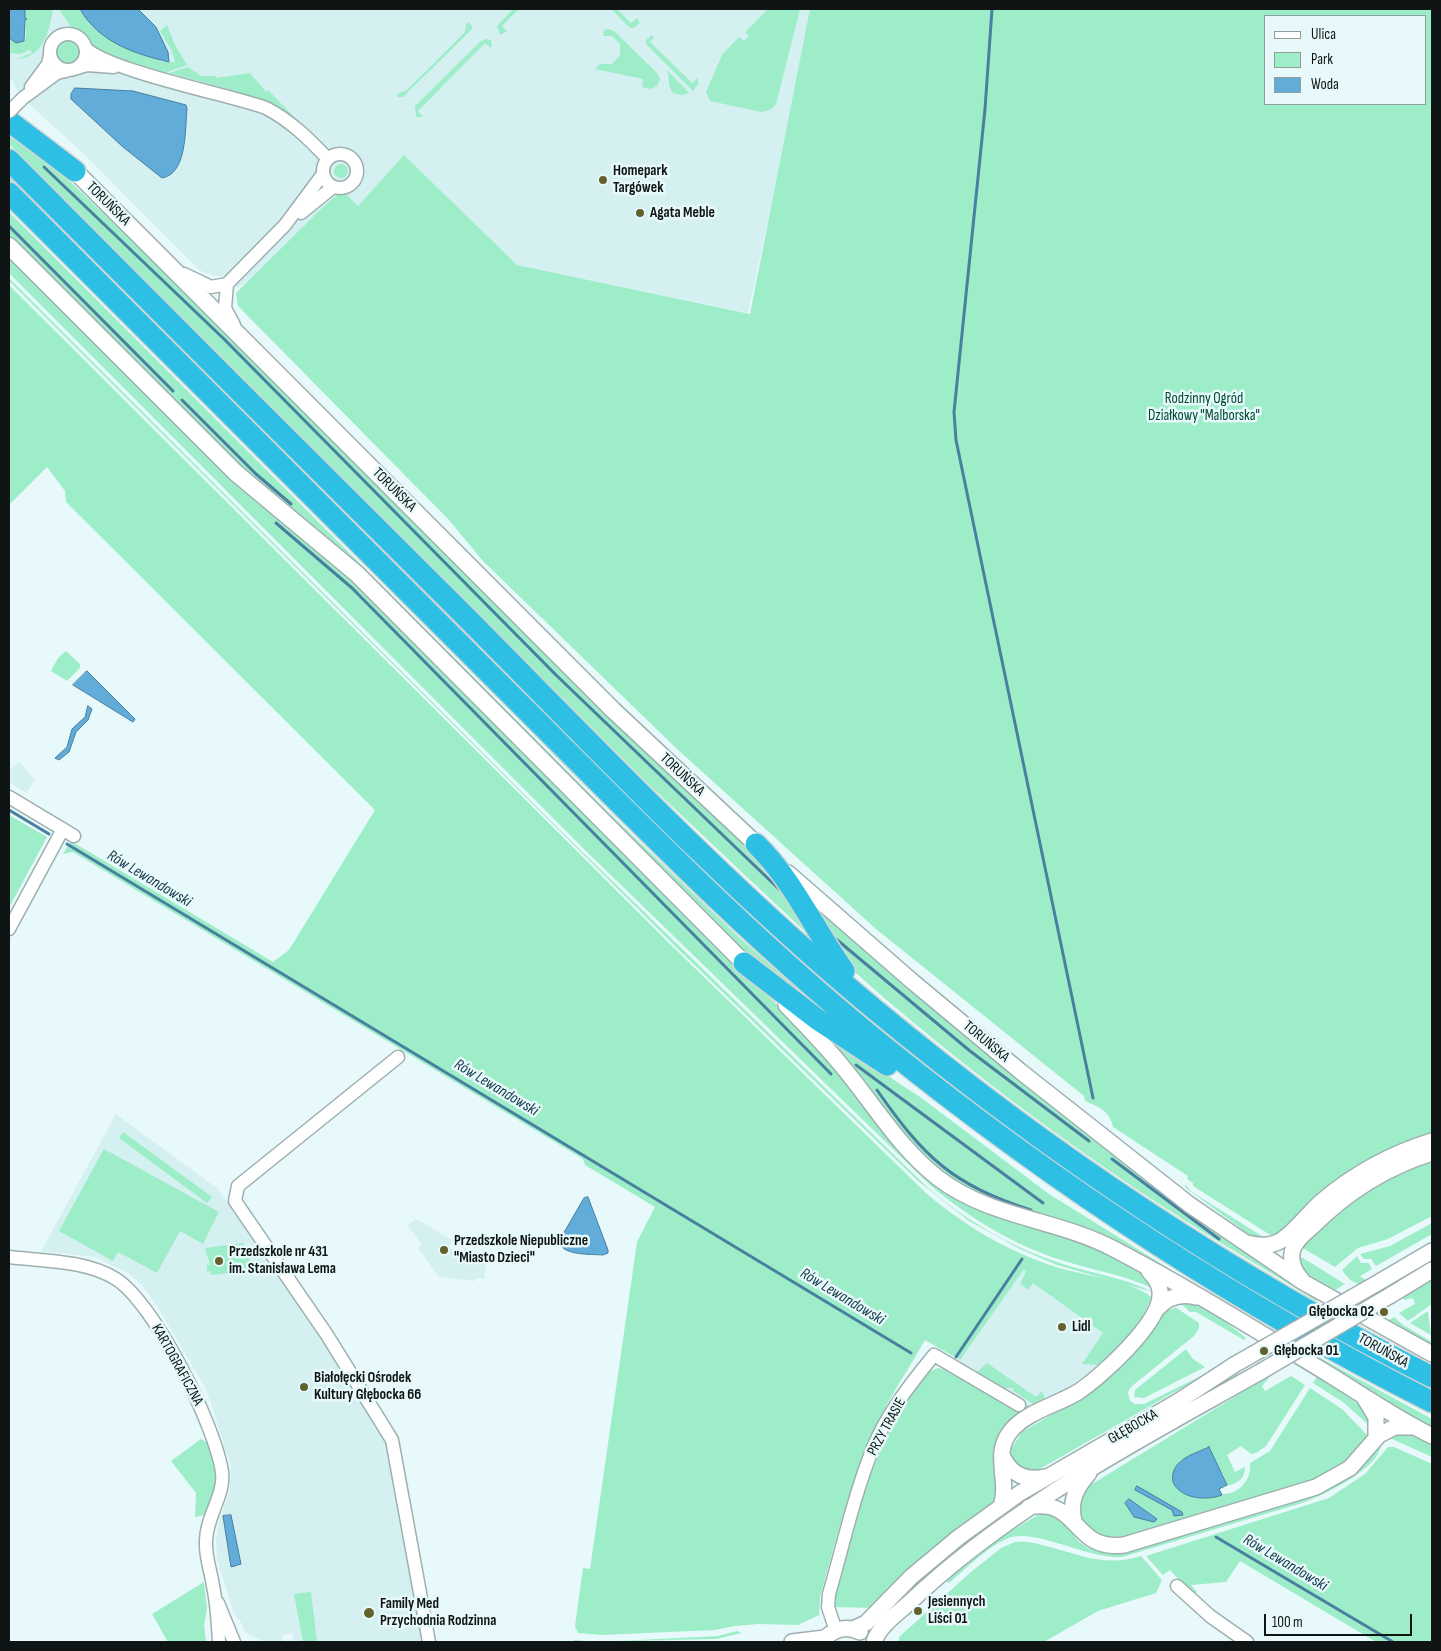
<!DOCTYPE html>
<html>
<head>
<meta charset="utf-8">
<style>
	body { margin:0 }
	#map { position:relative; width:1441px; height:1651px; overflow:hidden; background:#e7f9fa; font-family:"Sofia Sans Condensed",sans-serif }
	canvas { display:block }
	.frame { position:absolute; inset:0; border:10px solid #0f1515; pointer-events:none }
	.legend { position:absolute; left:1264px; top:15px; width:162px; height:90px; box-sizing:border-box; background:#e7f9fa; border:1px solid #919e9e; margin:0; padding:6px 9px; list-style:none; font-size:15px; color:#0f1515 }
	.legend li { display:flex; align-items:center; gap:10px; height:25px }
	.legend b { width:25px; border:1px solid #919e9e }
	.scale { position:absolute; left:1264px; top:1614px; width:148px; height:22px; box-sizing:border-box; border:2px solid #0f1515; border-top:0; padding-left:6px; font-size:15px; line-height:18px; white-space:nowrap; color:#0f1515; -webkit-text-stroke:4px #e7f9fa; paint-order:stroke }
</style>
</head>
<body>
<div id="map">
<canvas width="1441" height="1651"></canvas>
<div class="frame"></div>
<ul class="legend">
<li><b style="height:6px;background:#fff"></b>Ulica</li>
<li><b style="height:14px;background:#9deec8"></b>Park</li>
<li><b style="height:14px;background:#62acda"></b>Woda</li>
</ul>
<div class="scale">100 m</div>
</div>
<script>
const ctx = document.querySelector('canvas').getContext('2d');
ctx.lineJoin = 'round';
function fill(path, color) { ctx.fillStyle = color; ctx.fill(path, 'evenodd'); }
function stroke(path, color, width, dash) { ctx.strokeStyle = color; ctx.lineWidth = width; ctx.lineCap = dash ? 'butt' : 'round'; ctx.setLineDash(dash || []); ctx.stroke(path); }
function write(font, color, halo, rows, align = 'center') {
  ctx.font = font + ' "Sofia Sans Condensed",sans-serif'; ctx.lineWidth = 5; ctx.setLineDash([]); ctx.textBaseline = 'middle'; ctx.strokeStyle = halo; ctx.fillStyle = color; for (const [text, x, y, turn = 0] of rows) {
    ctx.save(); ctx.translate(x, y); ctx.rotate((+turn || 0) * Math.PI / 180); ctx.textAlign = isNaN(turn) ? turn : align; if (halo) ctx.strokeText(text, 0, 0); ctx.fillText(text, 0, 0); ctx.restore();
  }
}
const built = new Path2D(`
	M9 9H810L806 45 748 313 516 265 404 155 358 206 238 288 226 276H213L199 270 83 153 29 104 14 86 15 84 9 78Z
	M19 762 35 780 26 793 9 782V771Z
	M116 1114 218 1189 304 1309 386 1442 422 1642H294L292 1633 282 1635 283 1642H266L253 1637 244 1631 242 1624 234 1614 217 1559 216 1539 219 1521 230 1490 231 1466 206 1389 157 1306 142 1285 128 1273 95 1257 41 1251Z
	M416 1219 452 1240 448 1249 479 1252 478 1257 487 1258 484 1279 475 1278V1281L439 1277 418 1248 422 1244 407 1225Z
	M1024 1268 1120 1336 1103 1361 1092 1371 1063 1390 1029 1405 951 1371Z`);
const green = new Path2D(`
	M25 9H53C49 31 44 58 16 59L32 53 30 50 20 54 9 53V38L13 42 24 40 26 37Z
	M59 9H80L89 24 105 38 163 62H175L172 51 160 31 167 25 175 45 187 65 156 76 89 54C88 60 85 62 81 67 59 88 32 53 58 34L75 33Z
	M513 9H519L502 26 507 31 500 35 497 26Z
	M611 9H617L631 23 637 18 640 23 634 28H630Z
	M768 9H800L776 104 770 110 761 112 710 101 706 92 722 55 739 37 744 41 749 36 745 32Z
	M810 9H1432V1135L1280 1234 1277 1233 1272 1236 1193 1186V1183L1187 1179 1188 1176 1113 1127C1110 1111 1099 1107 1085 1101L1084 1096 876 929 676 748 483 561 449 520 238 306 236 293 322 208 337 195H347L358 206 404 155 517 265 750 314ZM1265 16H1425V104H1265Z
	M469 22 473 28 465 36 403 97H398L397 94 407 90 465 32 466 25Z
	M609 29 614 31 657 73 660 79 657 86 651 89 642 87 643 79 595 69 600 64H612L620 55V44L612 36H603L604 30Z
	M652 35 654 37 650 42 692 83 698 78V84L693 91 646 44V40Z
	M487 39 491 40 492 46 491 48 485 43 418 111 423 117H416L415 106 481 41Z
	M188 67 201 76H216V78L250 73 266 92 268 90 300 123C268 95 210 85 169 73Z
	M667 70 689 93 682 95 673 93C667 86 670 78 667 70Z
	M9 127C75 183 135 245 199 303L757 853 816 942 644 780 9 144Z
	M334 171a7 7 0 1 1 14 0a7 7 0 1 1-14 0Z
	M9 174 824 978 1380 1361 1432 1388V1392L1344 1346 1161 1237 987 1115 854 1009 758 925 620 792 9 180Z
	M9 212 610 814 743 941 849 1034 745 954 227 455 9 237Z
	M9 257 229 477 353 581 789 1017 954 1197 988 1214 1084 1243 1137 1270 1145 1275 1156 1290C1124 1274 1090 1270 1058 1259 1010 1243 968 1217 930 1185L587 852 9 273Z
	M9 278 563 833 927 1187C968 1222 1014 1249 1066 1265 1095 1274 1125 1278 1153 1292L1057 1265 1020 1249 969 1221 918 1181 678 949 9 281Z
	M9 285 668 942 927 1194C965 1226 1009 1252 1056 1267 1081 1275 1133 1281 1151 1297 1144 1324 1118 1348 1098 1365L1082 1364 1103 1333 1033 1283 1028 1290 1020 1284 1026 1272 1024 1269 960 1360 925 1340C903 1379 877 1415 862 1458 845 1503 833 1551 820 1597L819 1615 798 1625 758 1624 735 1626 715 1630 602 1635 578 1633 575 1626 583 1568 590 1569 637 1242 655 1207 585 1165 583 1159 73 852 63 854 71 841 273 962 289 950 375 810 66 502 65 491 47 467 9 505Z
	M66 651 80 664V668L67 681 51 671 58 658Z
	M9 815 47 837 9 908Z
	M805 898 1218 1233 1320 1299 1316 1301C1273 1273 1227 1248 1184 1220 1071 1148 957 1063 857 974L842 958Z
	M810 1021 839 1044 920 1097 1049 1194 1213 1296 1129 1250 1001 1204 961 1186 922 1157Z
	M123 1132 212 1197 207 1203 119 1138Z
	M104 1149 219 1212 203 1244 180 1231 157 1273 118 1252 113 1261 59 1231Z
	M1432 1159V1216L1388 1239 1358 1248 1335 1267 1301 1247 1320 1226 1376 1184Z
	M1185 1184 1192 1192 1268 1240 1254 1238 1186 1188Z
	M1432 1223V1234L1376 1266 1371 1259H1364L1360 1254 1390 1246Z
	M244 1243 246 1257 249 1256 250 1266H254L255 1270 211 1275V1271L207 1272V1265H210L205 1248Z
	M1357 1256 1361 1263H1369L1372 1269 1360 1276 1375 1286C1360 1286 1351 1284 1342 1270Z
	M1296 1257 1303 1258 1345 1284 1332 1292 1308 1278Z
	M1432 1277V1304L1408 1321 1399 1313 1415 1304 1413 1298 1404 1300 1403 1298Z
	M1178 1301C1203 1300 1227 1323 1246 1338L1244 1340 1196 1312H1190Z
	M1175 1307 1199 1323V1328L1194 1336 1132 1386 1128 1392 1130 1401 1135 1404H1144L1213 1370 1038 1470 1024 1472 1012 1461 1011 1449 1022 1432 1085 1395 1109 1378 1138 1348 1168 1308 1171 1310Z
	M1428 1311 1431 1335 1410 1323Z
	M1394 1317 1403 1325 1432 1342V1347L1404 1332 1389 1320Z
	M1186 1349 1193 1359 1205 1367 1144 1398 1134 1397 1135 1390Z
	M1313 1354 1432 1419V1430L1310 1356Z
	M987 1363 1036 1397 1042 1391 1045 1398 1033 1404 1013 1391V1388H1004L977 1372Z
	M938 1368 951 1371 1032 1407C986 1430 994 1454 997 1498L871 1608 834 1607 836 1591C855 1524 870 1456 909 1398 916 1387 924 1372 938 1368Z
	M1237 1372 1238 1377C1133 1438 1023 1494 930 1572L928 1571 1019 1502Z
	M1272 1374 1262 1386 1265 1391 1291 1376 1305 1385 1266 1446 1256 1453 1251 1454 1241 1446 1227 1455 1235 1472 1245 1467C1245 1479 1238 1483 1227 1486L1223 1474 1182 1459 1175 1467 1172 1477C1184 1481 1211 1494 1222 1494 1239 1495 1252 1479 1250 1463L1270 1451 1310 1388 1342 1409 1368 1436 1346 1462 1306 1484 1143 1532C1112 1540 1087 1542 1077 1505L1087 1487Z
	M1321 1377 1366 1410 1371 1427 1343 1402 1313 1383 1316 1378Z
	M1395 1433 1411 1434 1432 1444V1457L1390 1438Z
	M201 1439 208 1443C217 1471 219 1488 204 1515L195 1517 196 1493 171 1461Z
	M1381 1443C1382 1468 1322 1496 1302 1503L1122 1557C1088 1559 1039 1530 1012 1537 991 1543 966 1569 949 1583L946 1581 1003 1536 1041 1513 1045 1511 1063 1521 1078 1541 1088 1548 1104 1553 1127 1552 1325 1492 1358 1470Z
	M1388 1447H1394L1432 1464V1642H1376L1240 1561 1226 1582 1191 1585 1197 1592 1194 1596 1170 1570 1163 1575 1146 1556 1329 1498 1365 1474Z
	M1015 1542C1027 1540 1038 1544 1050 1547 1083 1556 1107 1567 1141 1556L1162 1580 1156 1593 1098 1611 1044 1642H899V1637L971 1572 1001 1548Z
	M204 1582 207 1609 204 1625 206 1642H168L152 1614Z
	M311 1592 317 1641 303 1642 294 1594Z
	M737 1631 742 1633 716 1639 574 1642V1640L598 1642 718 1636Z`);
const water = new Path2D(`
	M9 9H25V18L27 19 25 20 24 41 16 43 9 38Z
	M80 9H138L156 27 168 52 169 62C135 54 98 42 80 9Z
	M75 88 133 91 186 105 187 109C185 130 187 174 162 178L123 147 71 99V94Z
	M87 671 135 719 133 722 73 685Z
	M88 706 92 709 88 720 76 732 69 752 59 760 55 758 67 747 72 729 85 717Z
	M588 1197 608 1250V1253L603 1255C591 1254 561 1256 559 1241L584 1198Z
	M1209 1447 1227 1485 1219 1489 1222 1495C1207 1501 1180 1499 1173 1482 1169 1460 1194 1454 1209 1447Z
	M1137 1486 1182 1512 1183 1515 1174 1516 1172 1510 1135 1490Z
	M1129 1499 1157 1519 1154 1522 1134 1517 1125 1503Z
	M231 1515 241 1564 231 1567 223 1516Z`);
const stream = new Path2D(`
	M992 9 985 109 954 412 956 440 1093 1098
	M44 167 224 339 556 675 780 890
	M9 226 173 391
	M182 400 256 474 291 504
	M276 523 352 588 831 1074
	M9 810 49 834
	M67 844 911 1353
	M836 939 970 1051 1089 1141
	M856 1065 1043 1203
	M877 1090C923 1156 953 1186 1031 1210
	M1112 1159 1219 1239
	M956 1357 1022 1259
	M1216 1537 1393 1642`);
const minor = new Path2D(`
	M50 52a18 18 0 1 1 36 0a18 18 0 1 1-36 0Z
	M85 47C104 70 231 95 266 108 291 121 309 139 328 159
	M77 68 87 65 114 67
	M31 87 48 64 50 55
	M23 98 57 73 66 71
	M323 171a17 17 0 1 1 34 0a17 17 0 1 1-34 0Z
	M301 213 333 187
	M184 274 211 287 227 284 285 225 323 174
	M227 284 225 308 234 325
	M9 797 74 836
	M9 929 63 829
	M398 1057 238 1186 235 1201 327 1335 392 1440 429 1642
	M9 1257C42 1261 86 1260 116 1279 155 1304 215 1425 222 1472 225 1495 206 1517 206 1541 205 1557 211 1571 213 1586 217 1604 218 1624 219 1642
	M1177 1586 1210 1616 1247 1642
	M218 1603 234 1642
	M836 1631 828 1607 829 1594C843 1546 854 1495 873 1448 886 1415 911 1383 934 1355L1019 1405`);
const tertiary = new Path2D(`
	M788 873 913 982 1020 1071 1190 1205 1303 1282 1432 1354
	M786 1005C808 1028 831 1051 850 1076 878 1111 902 1150 938 1178 990 1218 1057 1219 1114 1249 1187 1287 1259 1332 1330 1375 1364 1396 1396 1418 1432 1436
	M1247 1243C1259 1246 1270 1247 1280 1241 1294 1233 1309 1212 1322 1201 1354 1174 1393 1153 1432 1141
	M1302 1280C1294 1271 1289 1261 1293 1249 1296 1240 1306 1232 1313 1226 1346 1193 1387 1167 1432 1153
	M1374 1285 1432 1251
	M1391 1295 1432 1270
	M1157 1309C1167 1297 1181 1293 1196 1297
	M1365 1399 1376 1417V1437
	M1003 1457C1011 1475 1026 1481 1045 1477
	M1001 1506C1010 1481 992 1455 1010 1432 1025 1412 1057 1405 1078 1392 1101 1377 1160 1323 1160 1295 1161 1285 1155 1278 1149 1271
	M1029 1507C1080 1497 1072 1552 1124 1545L1316 1487 1350 1468 1379 1435 1395 1427H1412
	M1074 1521C1069 1501 1076 1488 1089 1473
	M853 1629 866 1623 911 1577 959 1537 1020 1493 1177 1402 1234 1365
	M792 1642 825 1638
	M822 1642C832 1629 846 1625 860 1632
	M874 1642C879 1626 897 1614 909 1603 1011 1506 1138 1441 1260 1372`);
const secondary = new Path2D(`
	M67 163 613 710 756 844
	M9 246 236 473 357 574 744 963`);
const motorway = new Path2D(`
	M9 121 75 171
	M9 160C160 312 312 464 464 615 597 749 727 887 873 1008 1045 1151 1232 1276 1432 1377
	M9 193C171 356 334 518 496 680 623 806 747 937 887 1049 1056 1185 1238 1304 1432 1402
	M756 844C793 880 814 929 844 971
	M744 963 817 1019 887 1065`);
const minorBridge = new Path2D(`
	M9 112 23 98`);
const tertiaryBridge = new Path2D(`
	M1234 1365 1374 1285
	M1260 1372 1391 1295`);
const markers = [
	[603,180,5,"#63622e"],
	[640,213,5,"#63622e"],
	[444,1250,5,"#63622e"],
	[219,1261,5,"#63622e"],
	[1384,1312,5,"#63622e"],
	[1062,1327,5,"#63622e"],
	[1264,1351,5,"#63622e"],
	[304,1387,5,"#63622e"],
	[918,1611,5,"#63622e"],
	[369,1613,6,"#63622e"]
];
const poiNames = [
	["Homepark",613,171],
	["Targówek",613,188],
	["Agata Meble",650,213],
	["Przedszkole Niepubliczne",454,1241],
	["\"Miasto Dzieci\"",454,1258],
	["Przedszkole nr 431",229,1252],
	["im. Stanisława Lema",229,1269],
	["Głębocka 02",1374,1312,"right"],
	["Lidl",1072,1327],
	["Głębocka 01",1274,1351],
	["Białołęcki Ośrodek",314,1378],
	["Kultury Głębocka 66",314,1395],
	["Jesiennych",928,1602],
	["Liści 01",928,1619],
	["Family Med",380,1604],
	["Przychodnia Rodzinna",380,1621]
];
const streetNames = [
	["TORUŃSKA",108,204,45],
	["TORUŃSKA",394,490,45],
	["TORUŃSKA",682,775,43],
	["TORUŃSKA",986,1042,40],
	["TORUŃSKA",1383,1351,29],
	["KARTOGRAFICZNA",177,1365,61],
	["PRZY TRASIE",887,1427,-61],
	["GŁĘBOCKA",1133,1427,-30]
];
const parkNames = [
	["Rodzinny Ogród",1204,399],
	["Działkowy \"Malborska\"",1204,416]
];
const waterNames = [
	["Rów Lewandowski",149,879,31],
	["Rów Lewandowski",496,1088,31],
	["Rów Lewandowski",842,1297,31],
	["Rów Lewandowski",1285,1563,31]
];
fill(built, '#d4f0f1');
fill(green, '#9deec8');
fill(water, '#62acda');
stroke(water, '#497f9f', 1);
stroke(stream, '#497f9f', 3);
stroke(minor, '#9eafb0', 15);
stroke(tertiary, '#9eafb0', 18);
stroke(secondary, '#9eafb0', 19);
stroke(motorway, '#d4d5d5', 24);
stroke(minor, '#fff', 12);
stroke(tertiary, '#fff', 15);
stroke(secondary, '#fff', 16);
stroke(motorway, '#2dc0e4', 21);
stroke(minorBridge, '#9eafb0', 15, []);
stroke(tertiaryBridge, '#9eafb0', 18, []);
stroke(minorBridge, '#fff', 12);
stroke(tertiaryBridge, '#fff', 15);
for (const [x, y, r, color] of markers) { const dot = new Path2D(); dot.arc(x, y, r, 0, 2 * Math.PI); ctx.fillStyle = color; ctx.fill(dot); stroke(dot, '#e7f9fa', 2); }
write('bold 15px', '#0f1515', '#e7f9fa', poiNames, 'left');
write('15px', '#0f1515', '#e7f9fa', streetNames);
write('15px', '#004830', '#e7f9fa', parkNames);
write('italic 16px', '#16374b', '#e7f9fa', waterNames);
</script>
</body>
</html>
